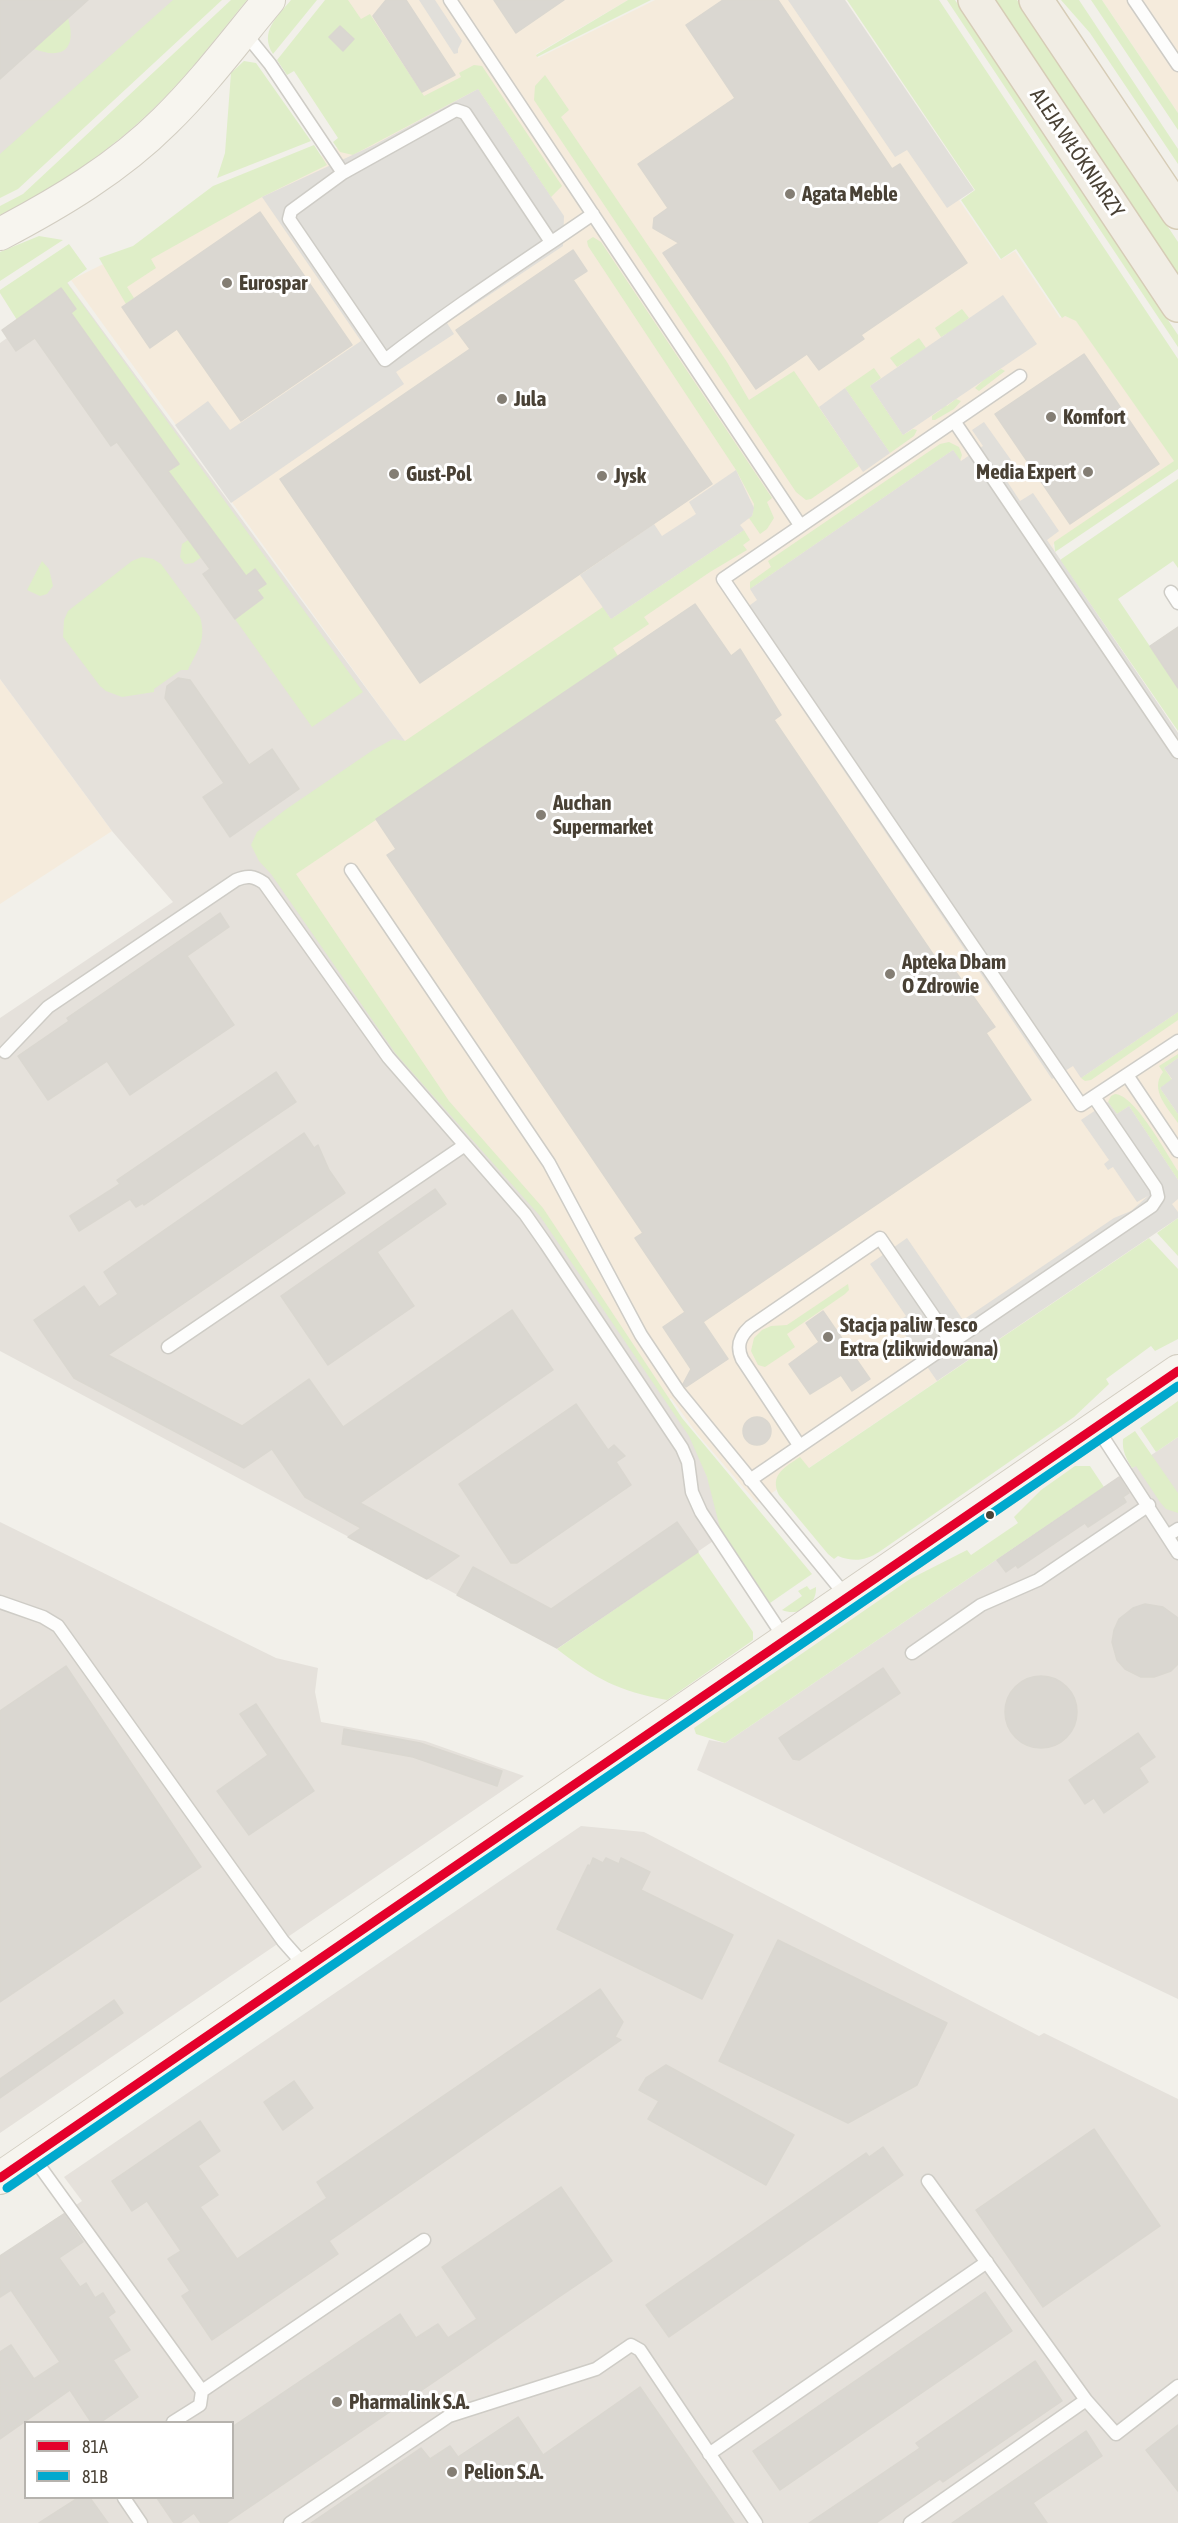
<!DOCTYPE html>
<html>
<head>
<meta charset="utf-8">
<style>
	body { margin:0 }
	#map { position:relative; width:1178px; height:2523px; overflow:hidden; background:#f2f0ea; font-family:"Asap Condensed",sans-serif }
	canvas { display:block }
	.legend { position:absolute; left:24px; top:2421px; width:210px; height:78px; box-sizing:border-box; background:#fff; border:2px solid #b6b3ae; margin:0; padding:8px 10px; list-style:none; font-size:18px; color:#494135 }
	.legend li { display:flex; align-items:center; gap:12px; height:30px }
	.legend b { width:30px; border:2px solid #b6b3ae }
</style>
</head>
<body>
<div id="map">
<canvas width="1178" height="2523"></canvas>
<ul class="legend">
<li><b style="height:8px;background:#e4002b"></b>81A</li>
<li><b style="height:8px;background:#00a9ce"></b>81B</li>
</ul>
</div>
<script>
const ctx = document.querySelector('canvas').getContext('2d');
ctx.lineJoin = 'round';
function fill(path, color) { ctx.fillStyle = color; ctx.fill(path, 'evenodd'); }
function stroke(path, color, width, dash) { ctx.strokeStyle = color; ctx.lineWidth = width; ctx.lineCap = dash ? 'butt' : 'round'; ctx.setLineDash(dash || []); ctx.stroke(path); }
function write(font, color, halo, rows, align = 'center') {
  ctx.font = font + ' "Asap Condensed",sans-serif'; ctx.lineWidth = 6; ctx.setLineDash([]); ctx.textBaseline = 'middle'; ctx.strokeStyle = halo; ctx.fillStyle = color; for (const [text, x, y, turn = 0] of rows) {
    ctx.save(); ctx.translate(x, y); ctx.rotate((+turn || 0) * Math.PI / 180); ctx.textAlign = isNaN(turn) ? turn : align; if (halo) ctx.strokeText(text, 0, 0); ctx.fillText(text, 0, 0); ctx.restore();
  }
}
const commercial = new Path2D(`
	M331 0H628L536 54 538 58 655 0H845L974 190 959 200 1000 260 1015 251 1060 318 1064 316 1076 320 1175 461 1053 545 1055 552 1178 733V1218L757 1503 698 1435 671 1398 668 1400 446 1103 290 872 431 777 71 280 343 145Z
	M1102 0H1178V113Z
	M0 679 112 831 0 904Z`);
const industrial = new Path2D(`
	M0 0H209L0 189Z
	M67 282 408 745 268 839 446 1103 540 1211 696 1441 725 1533 557 1648 0 1351V1018L173 902 112 831 0 679V343L7 338 2 330Z
	M1178 1437V1999L697 1770 709 1740 725 1743Z
	M0 1522 276 1658 318 1668 315 1692 321 1722 425 1741 524 1776 0 2133Z
	M581 1826 644 1832 1039 2036 1044 2033 1178 2099V2523H0V2256L82 2201 64 2177ZM26 2422H232V2498H26Z`);
const green = new Path2D(`
	M173 0H222L18 189 0 198V154Z
	M231 0H247C218 35 190 73 157 105 112 150 57 187 0 215V206L23 194Z
	M291 0H317L273 54C259 32 277 17 291 0Z
	M325 0H348L361 19 370 14 424 96 461 77 459 73 474 65 482 66 562 186 551 197 478 89 353 155 340 152 333 142 338 138 294 71 287 75 277 60Z
	M628 0H651L537 57 536 55Z
	M847 0H939L1178 359V469L1055 552 1054 542 1174 461 1076 321 1065 316 1062 318 1016 249 1001 259 961 200 975 190Z
	M947 0H955L1178 335V347Z
	M994 0H1017L1178 242V277Z
	M1061 0H1079L1178 149V164L1090 33Z
	M1091 0H1102L1178 113V130Z
	M68 18C77 49 63 60 34 49Z
	M244 61 256 63 311 141 217 178 225 153 231 73Z
	M545 75 569 110 561 117 727 362 749 400 794 371 859 466 811 499 806 500 796 492 534 100 535 86Z
	M314 145 327 165 262 197 151 259 156 268 127 287 134 298 126 304 99 258 133 246 213 186Z
	M39 236 63 240 0 281V252Z
	M593 237 601 242 772 498 767 502 774 518 767 529 760 534 749 518 752 516 754 504 736 470 588 246 587 241Z
	M69 244 87 269 67 283 363 692 312 727 235 619 263 599 257 590 266 583 256 570 246 576 222 543 193 563 185 564 180 557 182 544 188 540 197 552 216 538 168 471 178 464 71 313 76 309 17 320 0 293V290Z
	M962 309 969 318 957 327 990 376 1001 369 1005 371 979 391 975 388 986 378 953 330 941 337 935 328Z
	M919 338 926 348 913 357 947 406 956 399 961 401 954 409 935 420H932V416L942 409 908 360 897 367 890 358Z
	M874 368 881 378 870 386 903 435 913 429 917 430 914 436 890 453 845 388Z
	M949 442 959 447 962 455 960 461 953 450 750 589V582L771 567 768 561 940 444Z
	M1178 479V568L1173 561 1118 599 1178 688V731L1060 560Z
	M744 530 750 540 743 545 747 550 710 572 644 617 649 624 613 648 618 656 296 874 449 1101 543 1208 682 1418 812 1574 770 1603 720 1528 707 1477 689 1436 540 1216 396 1054 271 874 259 861 251 845 257 832 285 810 373 750 393 739 405 741 603 607 611 619Z
	M142 557 153 559 161 564 200 617C207 641 197 650 188 670H181L154 689V692L122 697 106 691 100 686 63 637 64 620 68 611 132 561Z
	M42 561 49 569 53 586 47 594 40 596 27 590Z
	M1178 1012V1020L1091 1080 1085 1081 1081 1078Z
	M1178 1054V1058L1164 1068 1172 1080 1160 1088 1178 1114V1123C1168 1108 1149 1090 1163 1072L1159 1066Z
	M1115 1094C1135 1095 1166 1153 1178 1171V1180L1129 1106 1117 1114 1108 1102 1111 1096Z
	M1178 1218V1256L1157 1233Z
	M1149 1238 1178 1269V1339L1155 1351 1151 1346 1106 1379 1109 1384 1074 1417 879 1552C865 1561 853 1562 838 1556L834 1559 828 1554 779 1495C769 1475 785 1467 800 1457L809 1468Z
	M848 1284 849 1290 845 1294 787 1334 795 1347 765 1367 758 1365 751 1351 754 1338 762 1330 771 1326 787 1325Z
	M1178 1401V1437L1156 1452 1140 1428Z
	M1135 1431 1178 1493V1513L1166 1509 1160 1502 1136 1466 1132 1468C1126 1458 1122 1451 1123 1439Z
	M1075 1466H1090L1104 1487 725 1743 696 1734 694 1728 910 1579 967 1550 971 1555 1018 1523 1014 1517 1041 1490Z
	M698 1552 753 1632V1640L749 1643 667 1700C618 1691 596 1679 557 1649Z
	M807 1586 810 1590 816 1587C817 1606 798 1617 782 1610L802 1596 798 1591Z`);
const parking = new Path2D(`
	M419 0H435L462 41 458 49V53L454 54Z
	M788 0H845L974 190 947 208 907 150 895 157Z
	M478 89 564 216 563 246 447 323 454 334 396 372 404 384 231 503 175 425 208 401 230 430 361 341 262 197 374 145Z
	M1003 295 1037 344 903 435 870 386Z
	M845 388 890 453 863 472 819 407Z
	M984 422 1011 460 999 469 1020 501 1033 493 1059 531 1047 540 1178 733V1012L1081 1078 1073 1066 1052 1079 738 614 757 600 750 589 953 450 961 461 983 446 972 430Z
	M736 470 754 508 752 516 740 525 744 530 611 619 580 575 654 524 662 536 696 514 689 502Z
	M1178 1058V1114L1160 1088 1172 1079 1164 1068Z
	M1108 1102 1117 1114 1129 1106 1178 1180V1199L1172 1204 1178 1212V1218L937 1381 897 1323 906 1316 870 1264 907 1238 963 1320 1114 1218 1131 1211 1148 1196 1137 1202 1113 1167 1108 1170 1104 1164 1109 1160 1081 1120Z`);
const building = new Path2D(`
	M0 0H88L0 79Z
	M386 0H406L455 75 422 92 373 16Z
	M494 0H564L516 33Z
	M723 0H778L892 169 900 164 967 263 861 335 864 339 819 370 807 354 756 389 663 253 679 243 653 228 654 218 668 208 638 164 735 98 686 25Z
	M340 26 354 39 343 51 329 37Z
	M260 212 352 345 241 421 177 329 150 348 122 307Z
	M573 250 587 271 573 280 712 484 420 683 280 479 470 349 456 330Z
	M61 288 76 309 71 313 179 464 168 471 246 576 255 569 266 584 257 590 263 598 235 619 203 574 210 569 117 442 111 446 35 338 16 351 2 330Z
	M1084 354 1159 464 1070 524 995 414Z
	M695 604 731 656 740 649 781 715 774 720 943 969 950 964 995 1027 986 1033 1031 1100 703 1322 728 1359 686 1387 683 1384 691 1369 663 1327 685 1312 635 1238 643 1233 387 855 396 849 376 819Z
	M1178 627V688L1150 646Z
	M178 678 190 680 249 765 272 749 299 789 230 837 203 797 224 783 165 698 167 686Z
	M220 913 229 927 187 956 234 1025 130 1095 107 1061 48 1100 18 1056 69 1021 67 1018Z
	M276 1072 296 1102 144 1205 143 1203 136 1207 130 1199 79 1231 70 1216 120 1184 117 1180Z
	M304 1133 314 1148 318 1145 329 1170 345 1193 108 1355 242 1426 309 1379 343 1427 512 1310 553 1370 360 1503 459 1556 427 1579 348 1537 361 1528 305 1497 272 1449 244 1468 74 1378 34 1320 84 1286 99 1307 118 1294 104 1272Z
	M435 1189 446 1204 377 1252 414 1306 328 1365 281 1296Z
	M823 1311 870 1379 852 1391 841 1375 810 1394 789 1364 819 1342 806 1323Z
	M576 1404 608 1450 614 1445 625 1456 616 1462 631 1485 517 1563H511L459 1484Z
	M743 1431a14 14 0 1 1 28 0a14 14 0 1 1-28 0Z
	M1119 1477 1129 1493 1123 1497 1126 1502 1088 1527 1085 1523 1018 1568 1016 1565 1006 1572 997 1560Z
	M677 1522 698 1552 557 1648 457 1595 473 1567 551 1609Z
	M1145 1604 1163 1607 1178 1618V1664L1171 1671 1154 1677H1141L1125 1669 1117 1660 1112 1642 1114 1630 1119 1619 1133 1608Z
	M66 1666 201 1867 0 2002V1711Z
	M883 1668 900 1693 799 1760 793 1759 779 1738Z
	M1005 1712a36 36 0 1 1 72 0a36 36 0 1 1-72 0Z
	M256 1704 314 1791 249 1835 217 1791 268 1755 240 1714Z
	M344 1729 420 1743 502 1771 497 1786 413 1757 342 1744Z
	M1138 1733 1155 1757 1139 1768 1148 1782 1104 1813 1094 1798 1085 1804 1069 1780Z
	M593 1858 603 1863 606 1858 619 1864 621 1858 650 1872 641 1890 733 1935 702 1999 557 1929 588 1865 590 1866Z
	M778 1940 947 2023 917 2085 848 2123 719 2061Z
	M600 1989 623 2022 615 2037 621 2040 329 2241 338 2254 212 2340 182 2296 190 2291 168 2259 181 2251 147 2201 132 2211 112 2181 200 2121 220 2151 198 2166 218 2195 200 2207 237 2259 327 2198 317 2182Z
	M114 2000 123 2013 0 2098V2079Z
	M666 2065 794 2135 766 2185 648 2119 659 2101 639 2090 646 2078Z
	M294 2081 313 2108 283 2130 264 2102Z
	M1094 2129 1160 2226 1043 2307 976 2210Z
	M883 2147 903 2175 669 2337 646 2305 866 2153 869 2157Z
	M561 2187 612 2261 226 2523H201L194 2513 180 2523H174L157 2498H232V2427L400 2314 416 2338 438 2324 448 2338 477 2319 442 2267Z
	M64 2214 83 2242 59 2258 80 2287 86 2283 95 2298 103 2293 115 2312 108 2317 130 2350 113 2360 138 2397 101 2422H91L70 2390 0 2439V2352L11 2345 34 2379 60 2362 11 2290 0 2297V2256Z
	M985 2292 1012 2331 780 2490 753 2451Z
	M1035 2361 1062 2401 943 2482 940 2479 876 2523H809L920 2448 916 2443Z
	M640 2387 734 2523H311L421 2448 430 2459 450 2446 458 2457 518 2417 543 2455Z
	M1178 2425V2491L1146 2450Z
	M1086 2431 1102 2456 1033 2503 1047 2523H952Z
	M78 2498H90L108 2523H39Z`);
const lane = new Path2D(`
	M450 0 800 525
	M1134 0 1178 65
	M244 32 270 64 343 173
	M551 242 465 113 456 110 343 173 291 211 289 219 385 360C452 308 523 262 593 214
	M1020 376 723 579 1081 1105 1178 1041
	M954 421 1178 752
	M1171 592 1178 603
	M351 870 549 1163 641 1335 679 1392 846 1596
	M5 1052 48 1007 236 880C247 875 254 876 264 883L388 1057 525 1214 546 1244 682 1448 688 1462 692 1492 701 1512 785 1639
	M1127 1075 1178 1151
	M168 1347 465 1145
	M1097 1428 1167 1536 1178 1529
	M799 1445 742 1359C736 1346 740 1336 750 1327L880 1238 952 1343
	M750 1480 1152 1206 1158 1197 1156 1188 1094 1097
	M1167 1536 1178 1553
	M0 1602 43 1617 58 1626 283 1941 306 1967
	M912 1653 981 1605 1038 1580 1149 1505
	M33 2157 202 2391 200 2405 173 2422
	M202 2391 424 2240
	M1086 2400 1116 2434 1178 2386
	M709 2454 987 2262
	M124 2498 141 2523
	M290 2523 449 2416 596 2369 631 2345 640 2350 756 2523
	M910 2523 1086 2400 928 2181`);
const secondary = new Path2D(`
	M0 234C59 203 118 168 165 121 203 84 235 41 269 0
	M0 2178 1178 1371`);
const primary = new Path2D(`
	M975 0 1178 305
	M1036 0 1178 212`);
const bus1 = new Path2D(`
	M0 2178 1178 1371`);
const bus2 = new Path2D(`
	M7 2188 1178 1386`);
const markers = [
	[790,194,6,"#847e74"],
	[227,283,6,"#847e74"],
	[502,399,6,"#847e74"],
	[1051,417,6,"#847e74"],
	[1088,472,6,"#847e74"],
	[394,474,6,"#847e74"],
	[602,476,6,"#847e74"],
	[541,815,6,"#847e74"],
	[890,974,6,"#847e74"],
	[828,1337,6,"#847e74"],
	[990,1515,5,"#494135"],
	[337,2402,6,"#847e74"],
	[452,2472,6,"#847e74"]
];
const streetNames = [
	["ALEJA WŁÓKNIARZY",1077,153,56]
];
const poiNames = [
	["Agata Meble",802,194],
	["Eurospar",239,283],
	["Jula",514,399],
	["Komfort",1063,417],
	["Media Expert",1076,472,"right"],
	["Gust-Pol",406,474],
	["Jysk",614,476],
	["Auchan",553,803],
	["Supermarket",553,827],
	["Apteka Dbam",902,962],
	["O Zdrowie",902,986],
	["Stacja paliw Tesco",840,1325],
	["Extra (zlikwidowana)",840,1349],
	["Pharmalink S.A.",349,2402],
	["Pelion S.A.",464,2472]
];
fill(commercial, '#f5ebdc');
fill(industrial, '#e5e1db');
fill(green, '#dfeec8');
fill(parking, '#e1dfda');
fill(building, '#dad7d1');
stroke(building, '#dad7d0', 1.5);
stroke(lane, '#ceccc6', 15);
stroke(secondary, '#d2cdc1', 34);
stroke(primary, '#d6ccb6', 36);
stroke(lane, '#fdfdfc', 12);
stroke(secondary, '#f7f5ef', 32);
stroke(primary, '#f1ede4', 33);
stroke(bus1, '#e4002b', 9);
stroke(bus2, '#00a9ce', 9);
for (const [x, y, r, color] of markers) { const dot = new Path2D(); dot.arc(x, y, r, 0, 2 * Math.PI); ctx.fillStyle = color; ctx.fill(dot); stroke(dot, '#fff', 2); }
write('21px', '#494135', '#fff', streetNames);
write('bold 21px', '#494135', '#fff', poiNames, 'left');
</script>
</body>
</html>
